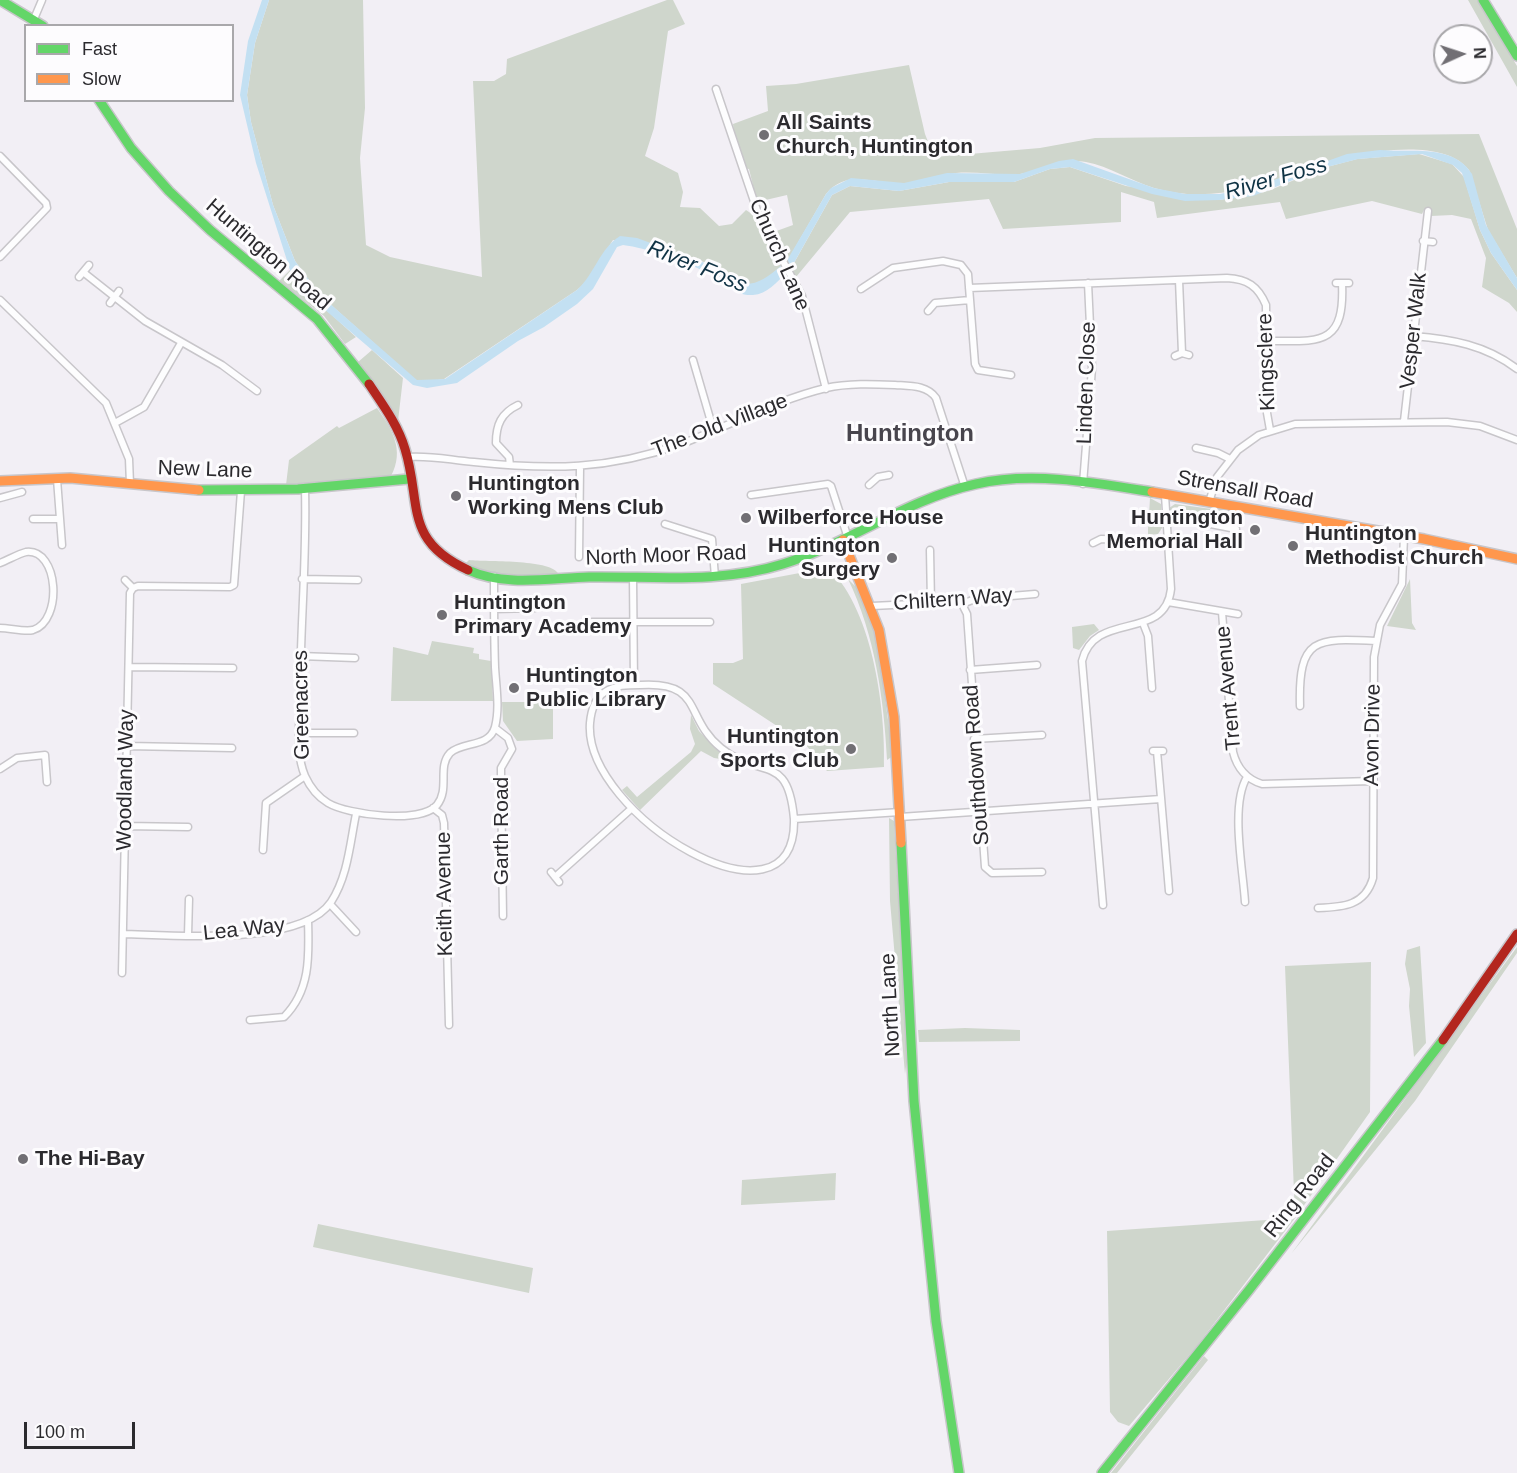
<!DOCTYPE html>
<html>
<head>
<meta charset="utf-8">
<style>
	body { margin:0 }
	#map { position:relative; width:1517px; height:1473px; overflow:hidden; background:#f2eff5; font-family:Helvetica,sans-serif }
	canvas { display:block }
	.legend { position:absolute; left:24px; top:24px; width:210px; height:78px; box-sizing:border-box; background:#fdfcfe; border:2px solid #a9a8ab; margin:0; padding:8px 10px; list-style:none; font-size:18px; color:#2b2a2e }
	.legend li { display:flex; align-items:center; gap:12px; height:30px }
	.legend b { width:30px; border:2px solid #a9a8ab }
	.north { position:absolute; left:1433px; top:24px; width:60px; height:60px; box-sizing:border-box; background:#fdfcfe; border:2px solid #a9a8ab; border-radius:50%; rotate:87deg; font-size:16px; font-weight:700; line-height:24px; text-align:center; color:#2b2a2e }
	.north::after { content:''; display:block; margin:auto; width:21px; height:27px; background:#716f74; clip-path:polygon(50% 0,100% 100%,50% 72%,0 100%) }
	.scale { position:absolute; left:24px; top:1422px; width:111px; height:27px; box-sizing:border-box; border:3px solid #2b2a2e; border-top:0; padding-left:8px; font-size:18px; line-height:21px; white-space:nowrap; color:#2b2a2e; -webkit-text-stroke:4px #fdfcfe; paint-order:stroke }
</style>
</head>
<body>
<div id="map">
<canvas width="1517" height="1473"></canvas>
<ul class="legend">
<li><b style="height:8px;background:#63d668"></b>Fast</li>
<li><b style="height:8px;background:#ff974d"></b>Slow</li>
</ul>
<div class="north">N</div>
<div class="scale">100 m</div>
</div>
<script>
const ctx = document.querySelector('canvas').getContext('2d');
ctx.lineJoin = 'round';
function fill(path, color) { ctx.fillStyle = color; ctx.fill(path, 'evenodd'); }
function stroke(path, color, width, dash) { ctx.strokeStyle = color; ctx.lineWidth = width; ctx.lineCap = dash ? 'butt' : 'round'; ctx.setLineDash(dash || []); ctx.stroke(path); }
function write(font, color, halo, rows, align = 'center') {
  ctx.font = font + ' Helvetica,sans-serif'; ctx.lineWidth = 6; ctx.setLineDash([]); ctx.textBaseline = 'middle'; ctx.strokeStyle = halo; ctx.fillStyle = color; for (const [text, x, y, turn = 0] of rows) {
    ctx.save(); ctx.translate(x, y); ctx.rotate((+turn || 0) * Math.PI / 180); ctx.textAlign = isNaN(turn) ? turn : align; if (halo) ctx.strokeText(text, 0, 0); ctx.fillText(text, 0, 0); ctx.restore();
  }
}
const green = new Path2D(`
	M269 0H363L365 108 360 158 366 245 390 257 482 277 473 81H494L506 74 507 59 667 0H673L685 24 668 31 654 128 645 156 678 173 683 192 680 207 700 208 719 226 732 224 746 210C767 223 764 250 782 265 774 272 763 285 752 286 737 286 723 271 711 265 681 251 645 247 613 240L586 282 577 290 444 379 426 382 415 380 320 295 295 261 273 205 251 122 247 95 255 43Z
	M1468 0H1477L1517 66V87Z
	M909 65 925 134 934 157 1040 148 1095 138 1479 134 1517 229V278L1488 230 1469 170C1439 132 1339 156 1300 171 1253 189 1204 203 1154 188 1131 181 1109 166 1086 162 1056 157 1045 171 1020 174 998 176 977 171 956 173 939 175 924 181 907 183 878 186 848 167 826 194L788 260 771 233 793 225 787 195 757 202 749 169 744 168 735 142 733 124 768 111 766 86 796 84Z
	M1419 154 1452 164 1464 177 1480 230 1491 253 1517 290V312L1509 303 1482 287 1486 258 1471 219 1452 215 1431 216V211L1424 210 1422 214 1372 201 1286 219 1280 202 1157 218 1154 202 1121 192V222L1003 229 989 199 850 212 796 277 790 270 832 195 850 186 899 191 949 182H1014L1050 169 1070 167 1126 186 1219 200 1268 191 1323 168 1357 159Z
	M290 270 299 285 356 337 345 344 324 316 279 281Z
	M372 350 403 378 398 421 358 362Z
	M377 408C392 429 405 450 391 476L366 480 286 485 289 460 337 426 339 428Z
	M1150 498 1161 504 1162 528 1158 534 1148 535V526H1154V515H1149Z
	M1175 504 1241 513V520C1225 526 1209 519 1192 517 1185 516 1178 518 1171 516L1169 508Z
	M469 560C487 562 548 559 558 573 537 578 484 576 466 563Z
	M825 565C872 604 886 708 884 767L827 771 806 745 713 684V663H733L743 659 741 584 821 569 820 566Z
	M848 579 858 589 861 588 876 633 893 756 887 760C884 699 875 635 848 579Z
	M1410 579 1412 623 1416 630 1387 626Z
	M1094 624 1099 630 1090 636 1079 650 1073 648 1072 627Z
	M432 641 474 648 473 653 479 654V659L491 661 493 701H391L393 647 428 655Z
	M502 702H553V739L517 741 503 721Z
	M691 715 699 731 727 760 714 758 701 751 640 810 622 790 627 786 637 797 691 752 695 744 690 729Z
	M889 818 894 821 907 1059 905 1074 890 901Z
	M1420 946 1426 1043 1414 1057 1409 1006 1410 989 1405 964 1407 950Z
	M1517 947V953L1415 1101 1291 1254Z
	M1371 962 1370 1112 1295 1218 1196 1347 1129 1426 1118 1422 1110 1412 1107 1231 1295 1218 1285 966Z
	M965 1028 1020 1030V1041L919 1042 918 1030Z
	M836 1173 835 1200 741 1205 742 1180Z
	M318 1224 533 1268 529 1293 313 1247Z
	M1204 1356 1208 1360 1117 1473H1111Z`);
const water = new Path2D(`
	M262 0H269L255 43 247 95 251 122 273 205 295 261 320 295 417 380 445 379 577 290C594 275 600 248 620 236L637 238 713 266C741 292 756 288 782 265L787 272C777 282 767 294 753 295 733 296 723 282 707 273 686 261 647 248 623 245L617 247 593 289 577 304 544 327 518 341 457 383 427 388 413 385 317 303 299 285 290 270 256 163 240 95 248 41Z
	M1380 150C1410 153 1453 143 1472 174L1486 225 1517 278V290L1491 253 1480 230 1462 173 1453 165 1422 154 1358 159 1323 168 1253 196 1219 200 1185 201 1152 194 1070 167 1050 169 1014 182H949L899 191 850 186 832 195 790 270 786 262 826 194 831 188 851 178 904 183 947 173 1020 174 1059 161 1073 159 1154 188 1185 194H1220L1263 184 1347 154Z`);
const street = new Path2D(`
	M34 19 42 0
	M716 89 760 219 802 296 826 389
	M0 156 46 203 47 208 0 257
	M1423 241 1433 242
	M83 272 145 321 222 365 257 391
	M79 277 89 265
	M1179 280 1182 353
	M1336 283H1349
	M969 288 1227 278C1247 279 1258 286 1266 305L1267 413 1270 430
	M861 289 893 268 943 261 961 265 968 274 975 364 978 370 1011 375
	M0 300 106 403 129 459 130 484
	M110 303 119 291
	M928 311 935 303 970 300
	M1413 336C1451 339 1486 345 1517 369
	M1267 341C1319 341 1345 347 1342 283
	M1175 356 1182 353 1189 355
	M693 360 714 432
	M1404 421 1428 211
	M115 423 144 407 181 343
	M1196 448 1218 453 1230 459
	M406 457C432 455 449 460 474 462 549 470 609 470 681 444 729 426 776 400 826 388 848 383 873 384 895 385 910 386 927 385 936 398L965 487
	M510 465 509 457 496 443C496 425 501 413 518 405
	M57 479 62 545
	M1083 484 1092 368 1088 283
	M869 485 878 477 889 475
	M305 489C307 559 300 629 300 699 300 723 295 753 305 776 310 787 318 797 328 803 348 815 421 824 437 805 450 789 437 767 450 753 463 741 489 748 495 727 500 708 496 686 495 667 494 637 494 607 494 576
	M751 495 828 484 831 486 848 538
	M0 498 22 492
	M1209 502 1217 477 1238 450 1259 435 1295 424 1447 422 1480 426 1517 440
	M33 519H59
	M1165 520 1195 521 1236 529
	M665 524 712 539 715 577
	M1093 543 1101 539 1167 541
	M930 550 931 603
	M579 557 580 468
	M0 563C8 560 18 554 26 552 59 548 63 621 33 630 24 632 10 628 0 628
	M633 577 634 685
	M302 579 358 580
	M125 580 133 588
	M1168 602 1238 614
	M962 604 967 614 985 867 992 873 1042 872
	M872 606 954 602 962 604 975 599 1035 594
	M494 609 535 608
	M1222 612 1233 752C1237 768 1246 779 1262 784L1372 781
	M592 622H710
	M1143 623 1148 636 1152 688
	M300 656 355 658
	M129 667 233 668
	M970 670 1037 665
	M1300 706C1298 637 1316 638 1376 641
	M495 728 508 738 512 749 501 768V778L503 916
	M300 733H354
	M974 739 1042 735
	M127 746 232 748
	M1153 751H1163
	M1157 751 1169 891
	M0 769 17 758 45 755 47 782
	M433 808 442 815 444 823 449 1025
	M900 817 1161 799
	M794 819C788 751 761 781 721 748 683 717 704 681 640 685 628 685 615 685 605 692 594 699 591 711 590 723 583 815 797 943 794 819L900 812
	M125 826 188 827
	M263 850 266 803 305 776
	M551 872 559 882
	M555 877 631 809
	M1245 902C1243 869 1230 805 1247 777
	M330 904 356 932
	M1103 905 1082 661C1095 609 1165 643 1171 589L1165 495
	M1318 908C1343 907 1365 906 1373 878L1374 657 1380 625 1402 584 1404 537
	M123 934C171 935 301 947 331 902 348 876 350 843 356 814
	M188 935 189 899
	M122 973 130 593 133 588 138 586 230 587 234 585 241 491
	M250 1020 284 1017C311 990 309 955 308 920`);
const fast = new Path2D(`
	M0 0 43 26
	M1483 0 1517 56
	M99 100 131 148 169 191 210 230 317 319 369 384
	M199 490 298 489 409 479
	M468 570C505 587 550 578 589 577 654 576 720 584 783 564 850 543 907 499 976 484 1032 471 1097 483 1152 492
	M901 843 914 1101 936 1321 959 1473
	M1102 1473 1249 1290 1443 1040`);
const slow = new Path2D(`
	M0 481 70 478 199 490
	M1152 492 1424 539 1517 559
	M843 540 879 630 894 717 901 843`);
const jam = new Path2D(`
	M369 384C383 405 398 425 405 449 422 504 403 540 468 570
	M1443 1040 1517 934`);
const markers = [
	[764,135,6,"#716f74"],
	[456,496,6,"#716f74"],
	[746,518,6,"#716f74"],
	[1255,530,6,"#716f74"],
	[1293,546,6,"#716f74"],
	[892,558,6,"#716f74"],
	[442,615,6,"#716f74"],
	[514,688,6,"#716f74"],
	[851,749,6,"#716f74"],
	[23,1159,6,"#716f74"]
];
const poiNames = [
	["All Saints",776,123],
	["Church, Huntington",776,147],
	["Huntington",468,484],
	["Working Mens Club",468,508],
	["Wilberforce House",758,518],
	["Huntington",1243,518,"right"],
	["Memorial Hall",1243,542,"right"],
	["Huntington",1305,534],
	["Methodist Church",1305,558],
	["Huntington",880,546,"right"],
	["Surgery",880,570,"right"],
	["Huntington",454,603],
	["Primary Academy",454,627],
	["Huntington",526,676],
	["Public Library",526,700],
	["Huntington",839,737,"right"],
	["Sports Club",839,761,"right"],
	["The Hi-Bay",35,1159]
];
const streetNames = [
	["Huntington Road",268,255,41],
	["Church Lane",779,255,66],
	["Vesper Walk",1414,331,-84],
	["Kingsclere",1267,362,-92],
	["Linden Close",1087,383,-88],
	["The Old Village",720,426,-21],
	["New Lane",205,470,2],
	["Strensall Road",1245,490,10],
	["North Moor Road",666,556,-2],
	["Chiltern Way",953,600,-4],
	["Trent Avenue",1229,688,-95],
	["Greenacres",302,705,-91],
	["Avon Drive",1373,735,-89],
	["Southdown Road",977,765,-94],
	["Woodland Way",126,780,-89],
	["Garth Road",502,831,-90],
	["Keith Avenue",445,894,-91],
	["Lea Way",244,930,-6],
	["North Lane",891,1005,-93],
	["Ring Road",1300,1196,-52]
];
const waterNames = [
	["River Foss",1276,179,-16],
	["River Foss",697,267,22]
];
const quarterNames = [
	["Huntington",910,434]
];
fill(green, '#cfd6cc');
fill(water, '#c3e0f2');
stroke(street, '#c8c6ca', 9);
stroke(fast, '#c8c6ca', 12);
stroke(slow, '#c8c6ca', 12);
stroke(jam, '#c8c6ca', 12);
stroke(street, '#fdfdfe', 6);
stroke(fast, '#63d668', 9);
stroke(slow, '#ff974d', 9);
stroke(jam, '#b3261e', 9);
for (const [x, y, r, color] of markers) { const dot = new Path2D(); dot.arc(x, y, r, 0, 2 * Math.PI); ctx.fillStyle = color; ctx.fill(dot); stroke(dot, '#fdfcfe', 2); }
write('bold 21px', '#2b2a2e', '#fdfcfe', poiNames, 'left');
write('21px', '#2b2a2e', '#fdfcfe', streetNames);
write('italic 22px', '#0f3244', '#fdfcfe', waterNames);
write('bold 24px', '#48454d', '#fdfcfe', quarterNames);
</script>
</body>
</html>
